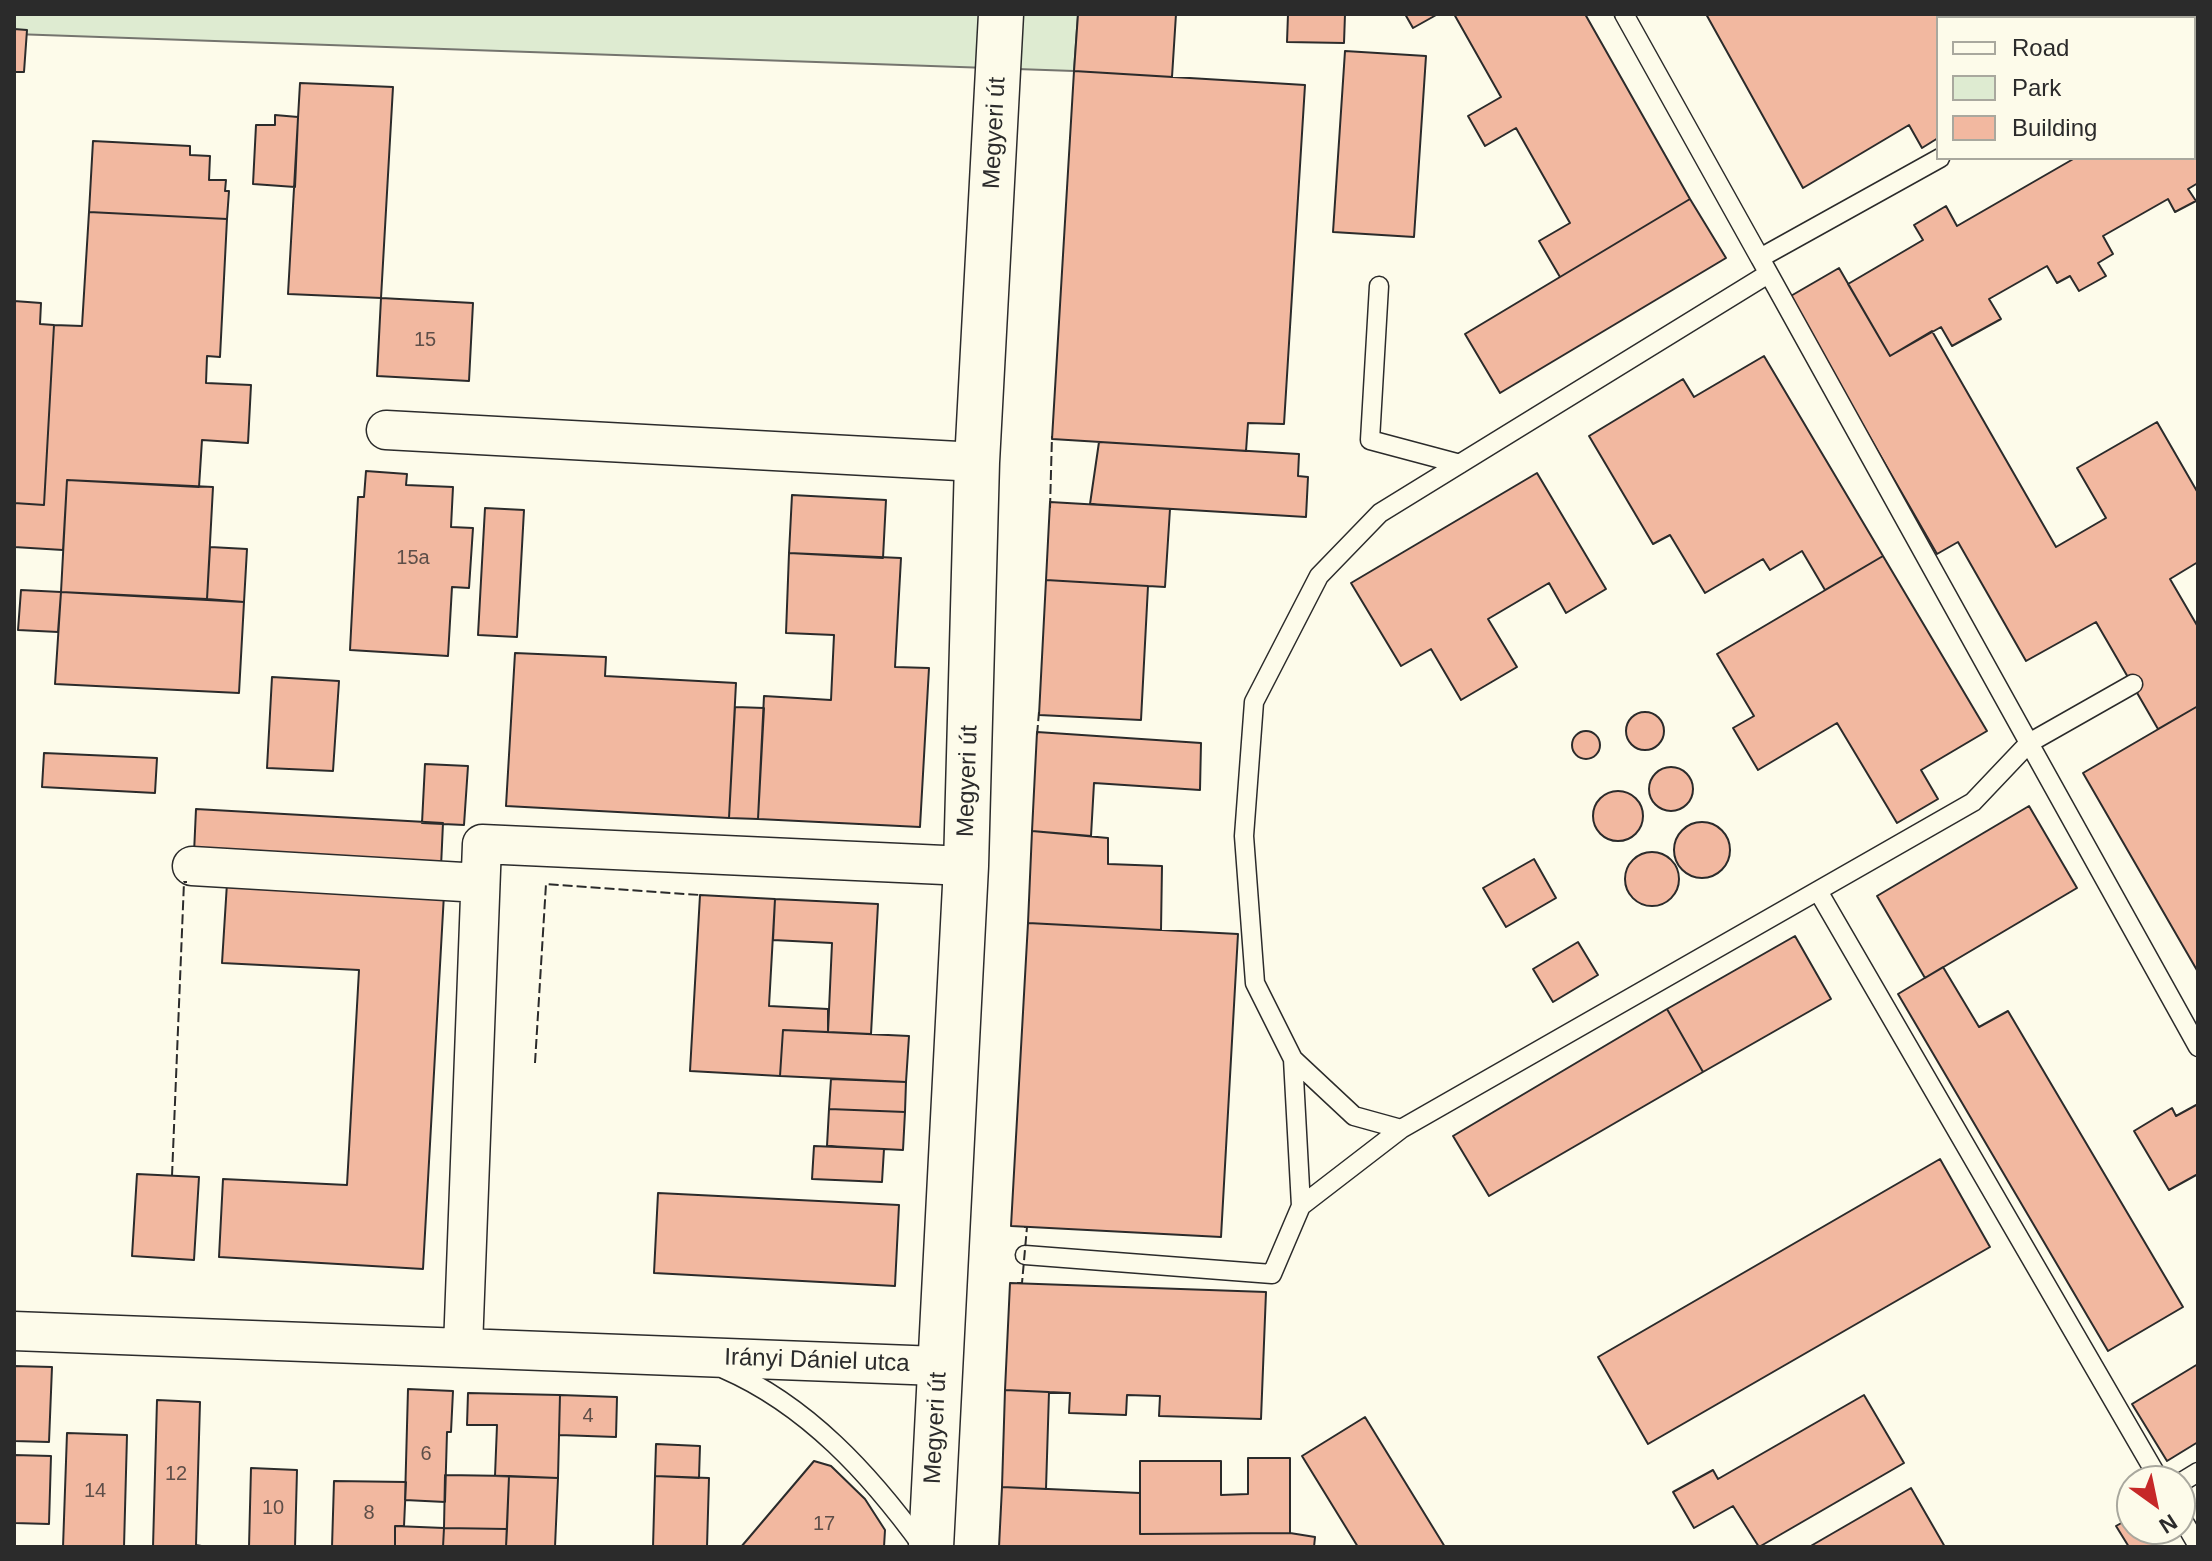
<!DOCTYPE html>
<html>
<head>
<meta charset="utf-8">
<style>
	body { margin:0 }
	#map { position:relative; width:2212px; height:1561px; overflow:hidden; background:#fdfbea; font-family:Arial,sans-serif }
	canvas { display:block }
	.frame { position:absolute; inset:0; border:16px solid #2b2b2b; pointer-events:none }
	.legend { position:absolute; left:1936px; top:16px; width:260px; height:144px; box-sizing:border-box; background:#fdfbea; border:2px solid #a9a89e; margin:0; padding:10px 14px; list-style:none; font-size:24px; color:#2b2b2b }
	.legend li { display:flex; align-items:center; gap:16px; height:40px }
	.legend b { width:40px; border:2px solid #a9a89e }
	.north { position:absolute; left:2116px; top:1465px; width:80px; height:80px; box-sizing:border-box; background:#fdfbea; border:2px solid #a9a89e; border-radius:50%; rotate:147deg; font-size:22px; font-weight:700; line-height:32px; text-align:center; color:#2b2b2b }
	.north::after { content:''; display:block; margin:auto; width:28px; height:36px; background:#c62828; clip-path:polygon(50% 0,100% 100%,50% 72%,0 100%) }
</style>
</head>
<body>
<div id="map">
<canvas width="2212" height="1561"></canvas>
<div class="frame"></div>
<ul class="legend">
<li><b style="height:10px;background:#fdfbea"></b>Road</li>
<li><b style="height:22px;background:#deebd1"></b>Park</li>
<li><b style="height:22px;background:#f2b8a0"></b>Building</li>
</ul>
<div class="north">N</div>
</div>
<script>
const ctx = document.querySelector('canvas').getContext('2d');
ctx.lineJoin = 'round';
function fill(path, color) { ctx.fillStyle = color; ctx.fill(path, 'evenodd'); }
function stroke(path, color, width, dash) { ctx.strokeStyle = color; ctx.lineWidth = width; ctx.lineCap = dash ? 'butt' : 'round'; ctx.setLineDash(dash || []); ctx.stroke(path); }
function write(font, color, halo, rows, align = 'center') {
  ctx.font = font + ' Arial,sans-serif'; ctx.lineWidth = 6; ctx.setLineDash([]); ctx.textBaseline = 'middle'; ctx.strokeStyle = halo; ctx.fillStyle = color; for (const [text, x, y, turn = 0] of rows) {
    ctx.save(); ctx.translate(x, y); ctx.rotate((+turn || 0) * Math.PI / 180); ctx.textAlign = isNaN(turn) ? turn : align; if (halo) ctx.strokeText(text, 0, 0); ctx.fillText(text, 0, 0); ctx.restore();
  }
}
const green = new Path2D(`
	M14 14H1078L1074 71 14 34Z`);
const building = new Path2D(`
	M1078 14H1176L1172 77 1074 71Z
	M1288 14H1345L1344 43 1287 42Z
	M1405 14H1438L1413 28Z
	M1454 14H1585L1690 199 1560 277 1539 241 1570 223 1516 128 1485 146 1468 116 1501 97Z
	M1706 14H1955L1958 18H1938V138L1922 148 1909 125 1803 188Z
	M1978 14H2105L2099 18H1971Z
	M14 29 27 30 24 72H14Z
	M1345 51 1426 56 1414 237 1333 232Z
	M1074 71 1305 85 1284 424 1248 423 1246 451 1052 439Z
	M300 83 393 87 381 298 288 294Z
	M2198 87V183L2188 189 2196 201 2175 212 2168 199 2103 236 2113 254 2098 263 2106 276 2079 291 2070 276 2057 283 2047 266 1989 299 2001 319 1952 346 1941 327 1890 356 1848 284 1923 240 1914 225 1946 206 1957 226 2075 158H2194V90Z
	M275 115 298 117 295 187 253 184 256 125H275Z
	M93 141 190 146V155L210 156 209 180H226L225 191H229L227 219 89 212Z
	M1690 199 1726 258 1500 393 1465 334Z
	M89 212 227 219 220 357 207 356 206 383 251 385 248 443 202 440 199 487 67 480 63 550 14 547V503L44 505 54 325 82 326Z
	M1839 268 1890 356 1932 331 2056 547 2106 518 2077 468 2157 422 2198 493V562L2170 579 2198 627V706L2158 729 2096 622 2026 661 1958 542 1937 554 1789 297Z
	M381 298 473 303 469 381 377 376Z
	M14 301 41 303 40 324 54 325 44 505 14 503Z
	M1764 356 1883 556 1825 590 1802 551 1770 570 1763 559 1705 593 1670 535 1653 544 1589 436 1683 379 1694 397Z
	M1099 442 1299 454 1298 476 1308 477 1306 517 1090 504Z
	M366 471 407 474 406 485 453 487 451 527 473 528 469 588 452 587 448 656 350 650 358 497H364Z
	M1537 473 1606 589 1566 613 1549 583 1488 619 1517 667 1461 700 1431 649 1401 666 1351 583Z
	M67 480 213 487 207 599 61 592Z
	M792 495 886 500 883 558 789 553Z
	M1050 502 1170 509 1165 587 1046 580Z
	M485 508 524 510 517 637 478 635Z
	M210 547 247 549 244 602 207 599Z
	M789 553 901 558 895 667 929 668 920 827 758 819 764 696 831 700 834 635 786 633Z
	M1883 556 1987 731 1921 770 1938 799 1897 823 1837 723 1758 770 1733 728 1754 716 1717 654Z
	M1046 580 1148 586 1141 720 1039 715Z
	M21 590 61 592 58 632 18 630Z
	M61 592 244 602 239 693 55 684Z
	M515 653 606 657 605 676 736 683 729 818 506 806Z
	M272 677 339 681 333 771 267 768Z
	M2198 706V972L2083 773Z
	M735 707 764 708 758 819 729 818Z
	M1626 731a19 19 0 1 1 38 0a19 19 0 1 1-38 0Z
	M1572 745a14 14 0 1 1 28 0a14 14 0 1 1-28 0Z
	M1037 732 1201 743 1200 790 1094 783 1091 836 1032 831Z
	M44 753 157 758 155 793 42 787Z
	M425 764 468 766 464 825 422 823Z
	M1649 789a22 22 0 1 1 44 0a22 22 0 1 1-44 0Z
	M1593 816a25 25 0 1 1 50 0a25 25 0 1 1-50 0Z
	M2029 806 2077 888 1925 978 1877 896Z
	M196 809 443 823 441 867 194 853Z
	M1674 850a28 28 0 1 1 56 0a28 28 0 1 1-56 0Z
	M1032 831 1108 838V864L1162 866 1161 930 1028 923Z
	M1625 879a27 27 0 1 1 54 0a27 27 0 1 1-54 0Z
	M1534 859 1556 898 1506 927 1483 888Z
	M227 883 444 894 423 1269 219 1257 223 1179 347 1185 359 970 222 963Z
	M700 895 775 899 769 1006 828 1009V1032L783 1030 780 1076 690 1071Z
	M775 899 878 904 871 1034 828 1032 832 943 773 940Z
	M1028 923 1238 934 1221 1237 1011 1226Z
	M1795 936 1831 999 1703 1072 1667 1009Z
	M1578 942 1598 975 1553 1002 1533 969Z
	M1943 967 1979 1027 2008 1011 2183 1307 2108 1351 1898 994Z
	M1667 1009 1703 1072 1489 1196 1453 1136Z
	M783 1030 909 1036 906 1082 780 1076Z
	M831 1079 906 1082 905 1112 829 1109Z
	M2198 1104V1174L2169 1190 2134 1131 2172 1108 2176 1116Z
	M829 1109 905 1112 903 1150 827 1146Z
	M814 1146 884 1149 882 1182 812 1179Z
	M1940 1159 1990 1247 1648 1444 1598 1357Z
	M137 1174 199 1177 194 1260 132 1256Z
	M658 1193 899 1205 895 1286 654 1273Z
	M1010 1283 1266 1292 1261 1419 1159 1416 1160 1396 1127 1395 1126 1415 1069 1413 1070 1393 1005 1390Z
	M2198 1364V1442L2167 1461 2132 1404Z
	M14 1366 52 1367 49 1442 14 1441Z
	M408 1389 453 1391 451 1432H447L445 1502 405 1500Z
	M1005 1390 1049 1392 1046 1489 1002 1487Z
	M468 1393 560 1395 558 1478 495 1476 497 1425H467Z
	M560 1395 617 1397 616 1437 559 1435Z
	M1864 1395 1904 1463 1759 1547 1733 1506 1694 1528 1673 1492 1713 1470 1718 1479Z
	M157 1400 200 1402 196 1545 207 1547H153Z
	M1365 1417 1445 1547H1358L1302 1456Z
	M67 1433 127 1435 124 1547H63Z
	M656 1444 700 1446 699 1478 655 1476Z
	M14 1455 51 1456 49 1524 14 1523Z
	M1248 1458H1290V1533L1140 1534V1461H1221V1495L1248 1494Z
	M814 1461 831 1466 865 1499 885 1530 884 1547H741Z
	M251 1468 297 1470 295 1547H249Z
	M445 1475 509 1476 507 1529 444 1528Z
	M509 1476 558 1478 555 1547H506Z
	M655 1476 709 1478 707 1547H653Z
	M334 1481 406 1482 404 1526H395V1547H332Z
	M1002 1487 1140 1493V1534L1290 1533 1315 1537 1314 1547H999Z
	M1911 1488 1945 1547H1809Z
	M2132 1517V1529H2145L2155 1546 2129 1547 2116 1526Z
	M395 1526 444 1528 443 1547H395Z
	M444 1528 507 1529 506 1547H443Z`);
const service = new Path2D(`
	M1624 14 1760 258 1940 158
	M2161 14 2164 18
	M2191 18 2198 14
	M1760 258 2029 743 2133 684
	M1768 274 1380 513 1319 576 1254 702 1244 836 1255 983 1293 1059 1354 1116 1401 1129 1973 802 2029 743 2198 1047
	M1379 286 1370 440 1460 464
	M1818 891 2160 1481
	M1293 1059 1301 1206
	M1025 1255 1272 1274 1301 1206 1401 1129
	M724 1369C807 1405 870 1474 923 1547
	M2180 1483 2198 1472
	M2180 1515 2198 1546`);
const minor = new Path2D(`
	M386 430 977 462
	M192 866 480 883
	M14 1331 938 1366
	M463 1347 482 844 966 866`);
const secondary = new Path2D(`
	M931 1547 966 866 977 462 1001 14`);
const fence = new Path2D(`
	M1050 508 1052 436
	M1037 735 1039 712
	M535 1063 546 884 700 895
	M172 1176 184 882H187
	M1017 1283H1022L1027 1227H1024`);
const numberNames = [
	["15",425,340],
	["15a",413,558],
	["4",588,1416],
	["6",426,1454],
	["12",176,1474],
	["14",95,1491],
	["10",273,1508],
	["8",369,1513],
	["17",824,1524]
];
const streetNames = [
	["Megyeri út",995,133,-87],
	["Megyeri út",968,781,-88],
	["Irányi Dániel utca",817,1361,2],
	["Megyeri út",936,1428,-87]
];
fill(green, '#deebd1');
stroke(green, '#74746e', 2);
fill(building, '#f2b8a0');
stroke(building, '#2b2b2b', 2);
stroke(service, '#2b2b2b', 21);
stroke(minor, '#2b2b2b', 41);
stroke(secondary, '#2b2b2b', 47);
stroke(service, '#fdfbea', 18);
stroke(minor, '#fdfbea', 38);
stroke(secondary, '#fdfbea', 44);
stroke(fence, '#2b2b2b', 2, [10, 4]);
write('20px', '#5d4e48', null, numberNames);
write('24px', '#2b2b2b', '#fdfbea', streetNames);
</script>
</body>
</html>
